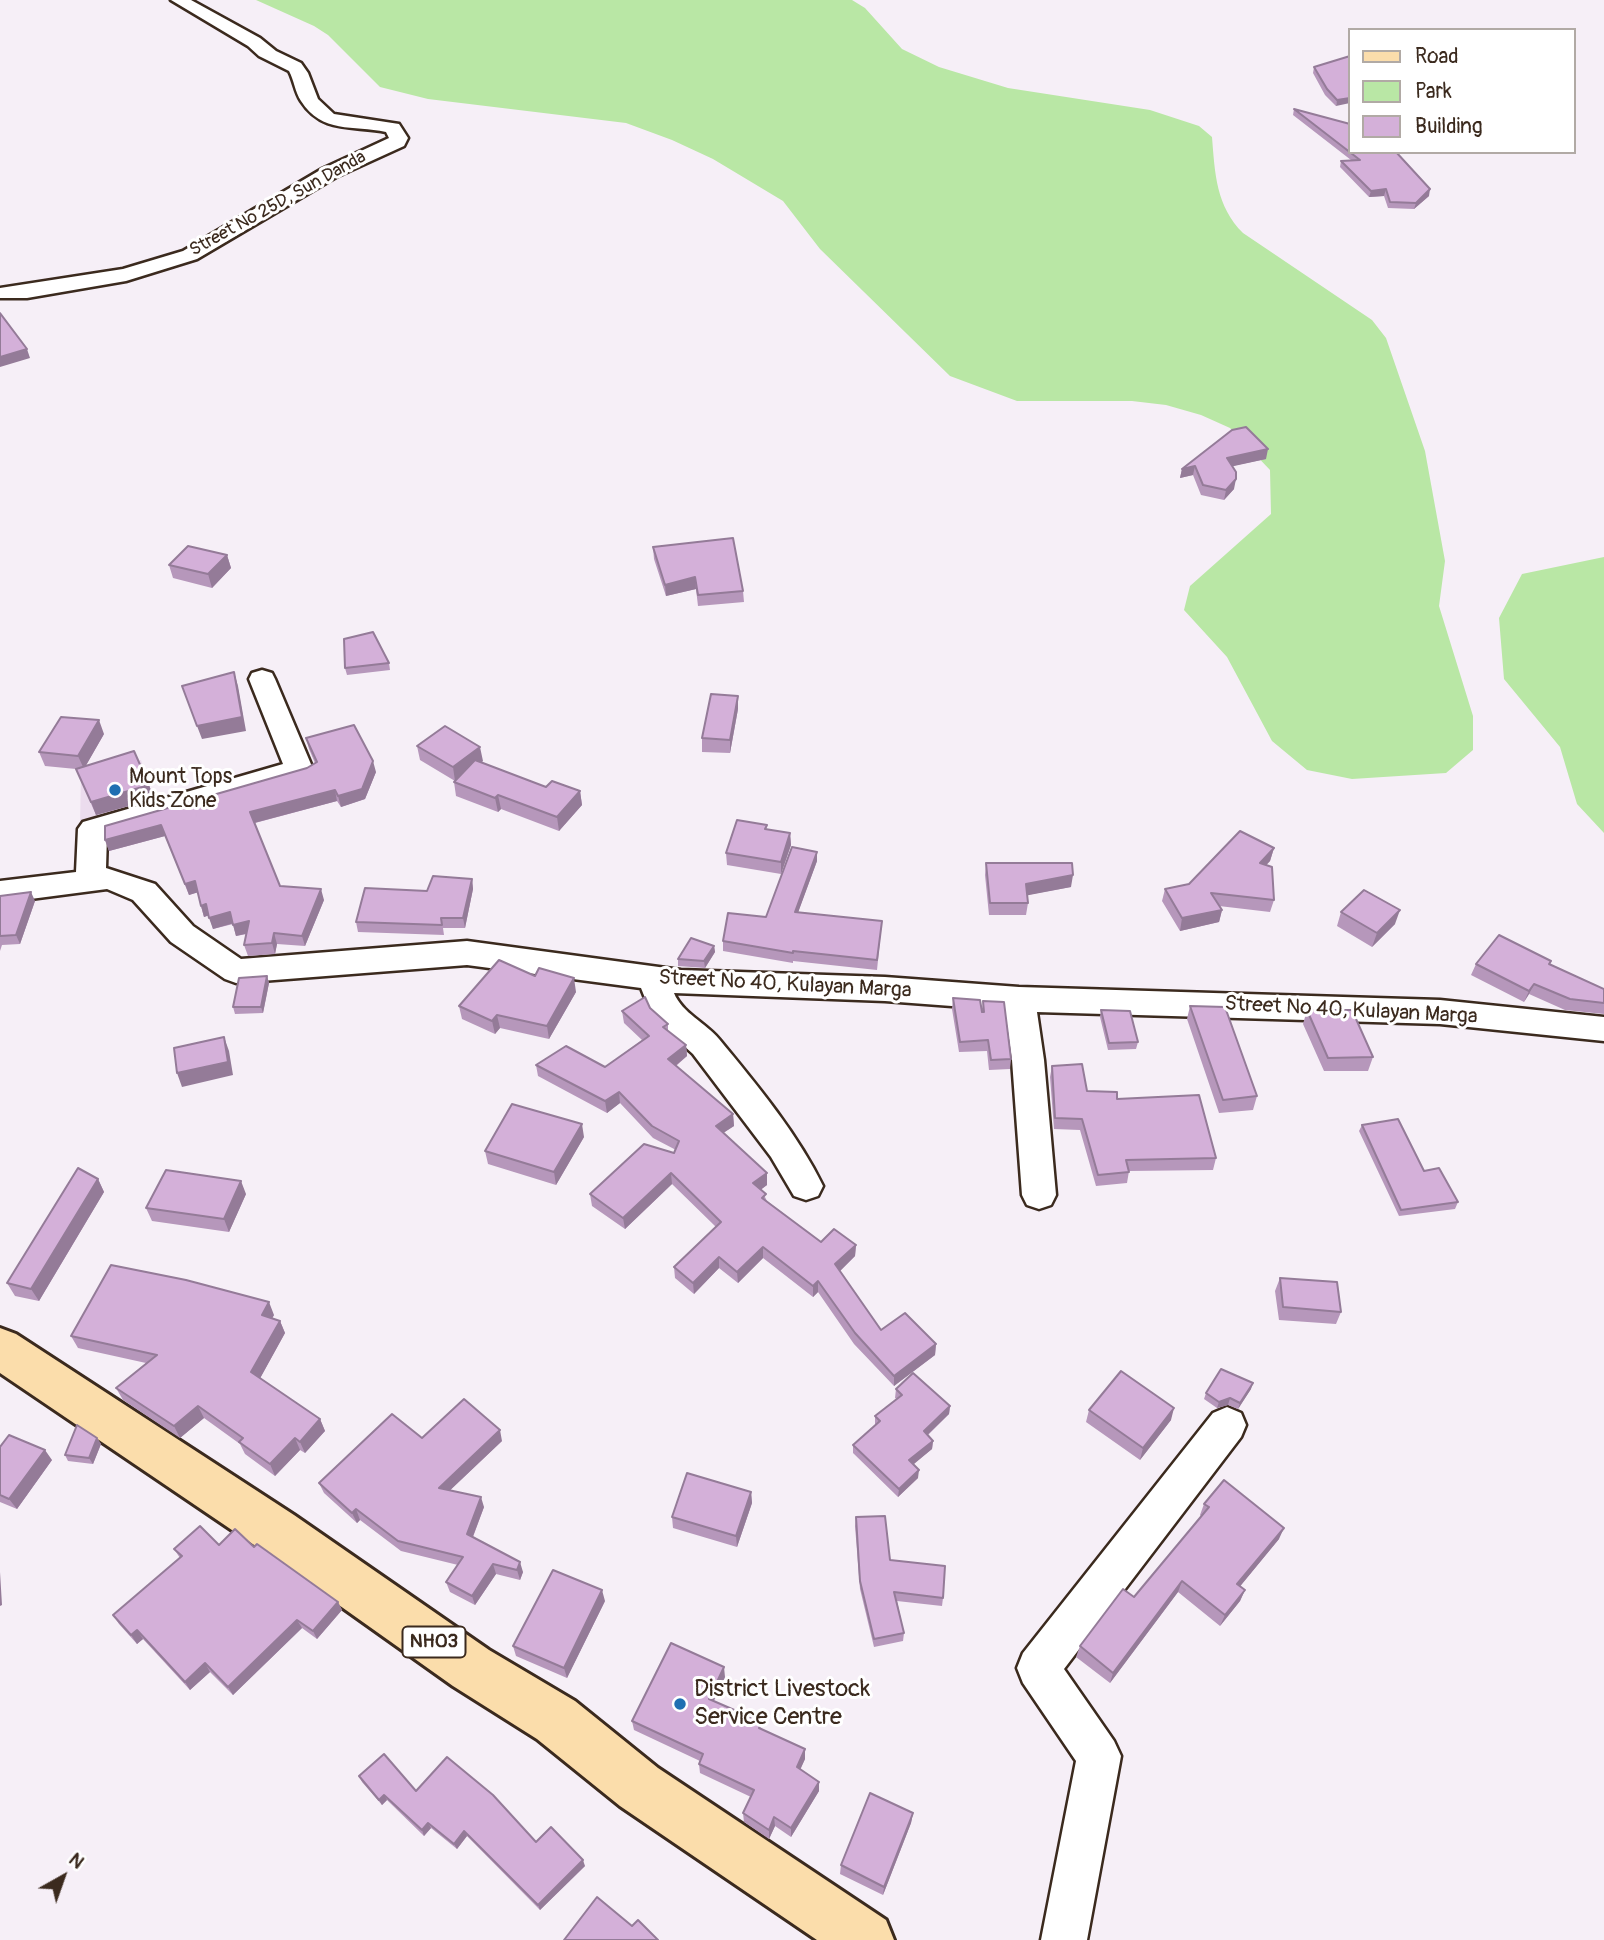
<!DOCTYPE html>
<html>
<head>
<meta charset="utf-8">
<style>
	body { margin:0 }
	#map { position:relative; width:1604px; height:1940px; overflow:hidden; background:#f6eff7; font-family:Pangolin,sans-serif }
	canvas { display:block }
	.legend { position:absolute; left:1348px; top:28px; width:228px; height:126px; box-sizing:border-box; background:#fff; border:2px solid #b1aaa5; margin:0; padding:9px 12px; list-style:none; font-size:21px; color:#3b2a1e }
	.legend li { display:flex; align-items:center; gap:14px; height:35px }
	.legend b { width:35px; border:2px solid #b1aaa5 }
	.north { position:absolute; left:28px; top:1842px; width:70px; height:70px; -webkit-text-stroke:5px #fff; paint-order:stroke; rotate:40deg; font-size:19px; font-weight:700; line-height:28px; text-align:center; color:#3b2a1e }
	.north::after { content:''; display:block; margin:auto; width:24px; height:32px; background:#3b2a1e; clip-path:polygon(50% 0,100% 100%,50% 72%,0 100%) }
</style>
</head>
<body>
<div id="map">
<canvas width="1604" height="1940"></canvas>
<ul class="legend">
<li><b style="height:9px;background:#fbddab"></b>Road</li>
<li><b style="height:19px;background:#b9e7a5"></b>Park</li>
<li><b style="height:19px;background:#d4b0d9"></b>Building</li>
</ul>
<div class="north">N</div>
</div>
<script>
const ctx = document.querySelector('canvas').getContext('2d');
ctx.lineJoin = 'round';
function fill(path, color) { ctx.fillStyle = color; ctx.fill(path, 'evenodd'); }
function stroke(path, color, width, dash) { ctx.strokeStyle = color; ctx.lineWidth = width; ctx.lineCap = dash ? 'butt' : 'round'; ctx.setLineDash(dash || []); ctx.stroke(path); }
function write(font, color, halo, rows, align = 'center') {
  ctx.font = font + ' Pangolin,sans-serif'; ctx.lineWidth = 6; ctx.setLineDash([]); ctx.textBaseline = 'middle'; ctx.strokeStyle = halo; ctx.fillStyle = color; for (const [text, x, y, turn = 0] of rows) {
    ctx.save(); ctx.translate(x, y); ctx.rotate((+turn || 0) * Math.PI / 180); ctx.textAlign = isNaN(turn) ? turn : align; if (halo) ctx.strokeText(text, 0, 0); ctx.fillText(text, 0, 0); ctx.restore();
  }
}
const built = new Path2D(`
	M141 760 155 805 80 825 81 776Z`);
const green = new Path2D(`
	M256 0H852L865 8 902 49 939 67 1008 88 1150 110 1199 126 1212 137C1215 174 1216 206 1243 233L1372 320 1386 338 1425 451 1445 561 1439 606 1473 716V750L1446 773 1352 779 1307 770 1272 741 1227 657 1184 610 1190 586 1271 514 1270 470 1230 428 1201 415 1166 405 1132 401H1017L950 376 820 249 783 201 713 159 672 140 626 123 428 99 380 87 328 35 314 26Z
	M1604 557V833L1577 804 1560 747 1504 679 1499 618 1522 574Z`);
const street = new Path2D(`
	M171 0H191L260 38 276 51 301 63 308 73 318 99 334 114 399 124 408 138 404 146 336 177 197 259 126 281 27 298H0V288L123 269 183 251 322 169 389 138 386 132C353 125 322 134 301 101 295 92 294 80 289 71L259 56 248 46Z
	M262 670 272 673 275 679 313 769 309 776 107 835 106 868 155 884 193 926 241 959 467 941 681 970 885 977 1019 987 1440 1000 1604 1017V1041L1440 1024 1037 1012 1044 1060 1056 1195 1051 1205 1039 1209 1027 1205 1022 1195 1012 1060 1005 1010 885 1001 674 993C682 1013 706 1023 719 1039 757 1085 797 1133 823 1186L818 1196 806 1200 794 1196 771 1157 693 1054 653 1018 641 988 467 965 236 983 225 979 171 942 133 900 107 889 0 903V881L76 872 78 829 83 822 283 764 249 679 252 673Z
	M1227 1407 1241 1413 1246 1425 1241 1437 1064 1669 1114 1741 1121 1756 1087 1940H1041L1076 1761 1023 1683 1017 1668 1023 1653 1213 1413Z`);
const primary = new Path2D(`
	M0 1328 16 1334 294 1515 489 1650 575 1701 658 1768 886 1920 894 1940H817L620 1806 537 1739 453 1686 260 1549 0 1373Z`);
const wall = new Path2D(`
	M1350 56 1336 106 1325 95 1313 73 1314 67Z
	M1294 109 1429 196 1414 209 1388 208 1384 196 1369 197 1340 167 1341 161 1351 160 1293 115Z
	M1232 430 1266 459 1232 466 1234 489 1224 500 1201 495 1193 475 1180 478 1182 469Z
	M653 547 743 591 744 602 698 606 696 589 666 596 654 559Z
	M227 555 231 568 212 588 173 578 169 565Z
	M389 663 390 670 347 675 345 668Z
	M738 709 730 753 702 752V738Z
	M104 734 86 765 149 785 154 799 96 815 76 769 45 766 39 752Z
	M306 738 376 772 365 799 341 807 337 801 255 823 280 886 324 900 305 946 277 944 275 954 248 956 244 945 247 934 236 936 233 924 213 929 209 915 204 917 201 906 198 892 189 895 165 836 109 851 105 840 307 768 315 763 309 749Z
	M417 746 483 761 481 762 546 787 580 791 582 805 559 831 501 809 498 812 456 796 454 782 455 781 420 760Z
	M767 829 790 833 791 845 781 874 727 865 726 853Z
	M1274 848 1270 861 1266 865 1274 900 1270 912 1219 906 1222 910 1219 922 1180 931 1162 901 1165 889 1189 884Z
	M817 852V861L798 912 882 921 877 970 793 961V963L723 951V941L766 917Z
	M986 863 1071 887 1027 895 1028 903 1026 915H989L985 875Z
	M472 879 473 889 465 928H443L444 935 358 932 356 922 427 891Z
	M0 896 35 901 20 944 2 945 0 951Z
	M1341 912 1395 924 1372 947 1337 926Z
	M714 946 715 952 705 968 678 966V959Z
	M1551 961 1550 964 1604 989V1014L1565 1010 1529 994 1524 1002 1471 975 1476 964Z
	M267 976 269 983 263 1013 235 1014 233 1007Z
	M535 976 576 992 549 1039 500 1028 495 1034 462 1019 459 1006Z
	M953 998 982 1010 983 1001 1011 1059 1010 1069 989 1070 987 1051 959 1052 952 1009Z
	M1190 1006 1257 1096 1253 1110 1219 1113 1187 1019Z
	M650 1008 668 1024V1032L686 1045 687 1056 676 1066 733 1114 734 1126 723 1133 767 1173V1185L761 1189 767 1201 821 1242 856 1245 855 1256 840 1271 881 1330 936 1344 935 1355 894 1386 854 1344 818 1292 813 1297 763 1258 738 1283 719 1268 694 1294 675 1278 674 1267 716 1227 672 1184 625 1229 592 1206 590 1194 674 1153 676 1150 653 1138 620 1103 607 1113 538 1076 536 1065 605 1067 642 1040 624 1023 622 1011Z
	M1101 1010 1138 1042 1136 1049 1108 1050 1100 1017Z
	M1307 1010 1373 1057 1368 1071H1324L1303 1024Z
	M1052 1066 1087 1091 1117 1099 1216 1158 1213 1170 1129 1171 1127 1183 1096 1186 1080 1130 1054 1129 1050 1077Z
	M1362 1125 1424 1171 1458 1202 1455 1209 1399 1216 1359 1131Z
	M584 1137 556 1185 488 1164 485 1151Z
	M98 1179 104 1192 39 1301 15 1296 7 1283Z
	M246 1194 229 1232 152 1221 146 1208Z
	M1280 1278 1341 1312 1336 1324 1279 1320 1275 1291Z
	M274 1315 272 1318 280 1321 285 1333 260 1378 320 1419 325 1431 305 1453 300 1450 275 1476 245 1454 240 1444 204 1418 180 1438 123 1400 116 1388 146 1363 78 1348 71 1336Z
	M896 1389 950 1406 949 1414 928 1435 933 1441 932 1449 913 1464 918 1478 898 1497 853 1453V1445L875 1425V1416L897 1399 895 1398Z
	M1251 1389 1238 1409 1228 1405 1217 1408 1204 1399 1206 1393Z
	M1089 1410 1171 1420 1140 1460 1086 1422Z
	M97 1438 101 1444 93 1464 68 1461 65 1455Z
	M422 1438 502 1441 450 1490 484 1507 473 1537 523 1572 520 1580 496 1574 475 1605 450 1592 446 1582 458 1565 401 1551 360 1520 357 1523 324 1493 319 1483Z
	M0 1447 52 1460 17 1509 0 1502Z
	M751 1492 752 1503 737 1547 673 1528 672 1517Z
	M1204 1504 1279 1539 1240 1586 1245 1590 1240 1601 1220 1626 1178 1592 1110 1683 1076 1657 1080 1646 1134 1597 1201 1516 1200 1515Z
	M856 1517 890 1560 943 1598 942 1606 897 1601 904 1633 903 1641 874 1647 860 1589 855 1526Z
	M219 1545 254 1547 338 1602 342 1610 317 1639 302 1628 233 1695 210 1672 190 1690 143 1639 137 1644 119 1624 113 1615 180 1558 174 1549Z
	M605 1601 567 1678 516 1656 513 1646Z
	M725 1677 714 1701 762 1729 805 1759 800 1769 819 1782V1791L791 1837 775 1826 769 1839 744 1822 743 1813 751 1797 700 1773 699 1764 700 1761 634 1730 632 1721Z
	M359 1776 416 1791 536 1842 585 1866 540 1910 467 1836 457 1849 431 1828 424 1836 387 1800 382 1805 362 1782Z
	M913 1813 911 1823 883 1895 840 1874 841 1865Z`);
const shadedWall = new Path2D(`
	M1350 98V103L1336 106 1337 100Z
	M1386 189 1384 196 1369 197 1371 191Z
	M1430 189 1429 196 1414 209 1416 203Z
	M27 349 30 358 0 367V357Z
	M1268 449 1266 459 1225 468 1227 458Z
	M1195 466 1193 475 1180 478 1182 469Z
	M1236 479 1234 489 1224 500 1226 490Z
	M227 555 231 568 212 588 208 574Z
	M695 577 696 589 666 596 665 585Z
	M234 672 238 686 246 731 202 739 197 726Z
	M738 696V709L730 753V740Z
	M99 720 104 734 84 769 78 756Z
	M480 747 483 761 455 781 453 767Z
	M373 761 376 772 365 799 341 807 338 796Z
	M149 785 154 799 96 815 91 802Z
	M335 790 337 801 254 823 250 812Z
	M580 791 582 805 559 831 557 817Z
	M498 795 501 809 498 812 495 798Z
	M161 825 165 836 109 851 105 840Z
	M790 833 791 845 781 874V862Z
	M1274 848 1270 861 1257 875 1260 863Z
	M817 852V861L795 921V912Z
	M1073 875 1071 887 1024 896 1026 884Z
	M472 879 473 889 465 928 463 918Z
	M195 881 199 892 189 895 185 884Z
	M321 889 324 900 305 946 302 936Z
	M31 892 35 901 20 944 16 935Z
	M206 904 210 915 204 917 201 906Z
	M1222 910 1219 922 1180 931 1182 918Z
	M1400 910 1395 924 1372 947 1377 933Z
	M230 912 234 923 213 929 209 918Z
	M249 921 253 932 236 936 233 925Z
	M274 933 277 944 275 954 272 943Z
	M714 946 715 952 705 968 704 961Z
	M267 976 269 983 263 1013 261 1007Z
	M574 978 576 992 549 1039 547 1026Z
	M1534 984 1529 994 1524 1002 1529 991Z
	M497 1015 500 1028 495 1034 492 1021Z
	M224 1037 229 1051 233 1075 182 1087 177 1073Z
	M686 1045 687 1056 669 1071 668 1059Z
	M619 1092 620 1103 607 1113 605 1101Z
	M733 1114 734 1126 717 1137 716 1126Z
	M582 1124 584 1137 556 1185 554 1172Z
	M671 1173 672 1184 625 1229 623 1218Z
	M767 1173V1185L754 1195 753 1183Z
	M98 1179 104 1192 39 1301 31 1289Z
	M241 1181 246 1194 229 1232 224 1219Z
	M856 1245 855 1256 835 1276V1264Z
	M763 1247V1258L738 1283 737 1272Z
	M719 1257V1268L694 1294 693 1283Z
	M818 1281V1292L813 1297V1286Z
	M269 1302 274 1315 267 1328 262 1315Z
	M280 1321 285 1333 257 1384 251 1372Z
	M936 1344 935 1355 894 1386V1376Z
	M1253 1383 1251 1389 1238 1409 1240 1403Z
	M1230 1398 1228 1405 1217 1408 1219 1402Z
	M198 1406 204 1418 180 1438 174 1426Z
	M950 1406 949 1414 923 1439 924 1431Z
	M1174 1408 1171 1420 1140 1460 1143 1448Z
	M320 1419 325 1431 305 1453 300 1442Z
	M500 1430 502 1441 442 1498 439 1488Z
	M97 1438 101 1444 93 1464 89 1458Z
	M295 1438 300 1450 275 1476 270 1464Z
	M933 1441 932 1449 908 1469 909 1460Z
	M45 1450 52 1460 17 1509 9 1499Z
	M919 1470 918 1478 898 1497 899 1489Z
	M751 1492 752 1503 737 1547 736 1536Z
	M481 1497 484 1507 470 1544 467 1534Z
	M356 1509 360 1520 357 1523 352 1513Z
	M1284 1528 1279 1539 1233 1595 1237 1584Z
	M520 1562 523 1572 520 1580 517 1570Z
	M493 1564 496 1574 475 1605 472 1596Z
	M0 1572 2 1605 0 1606Z
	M1182 1581 1178 1592 1110 1683 1113 1673Z
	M602 1590 605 1601 567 1678 564 1668Z
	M1245 1590 1240 1601 1220 1626 1225 1615Z
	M338 1602 342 1610 317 1639 313 1631Z
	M297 1620 302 1628 233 1695 228 1687Z
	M137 1630 143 1639 137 1644 131 1635Z
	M205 1663 210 1672 190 1690 185 1682Z
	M724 1667 725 1677 710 1708 709 1699Z
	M805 1749V1759L797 1777V1767Z
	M819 1782V1791L791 1837V1828Z
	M384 1795 387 1800 382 1805 379 1800Z
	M913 1813 911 1823 883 1895 884 1887Z
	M774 1817 775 1826 769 1839V1830Z
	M428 1823 431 1828 424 1836 422 1830Z
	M464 1831 467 1836 457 1849 454 1844Z
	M583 1860 585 1866 540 1910 538 1905Z`);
const building = new Path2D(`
	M1350 56V98L1337 100 1327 89 1314 67Z
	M1294 109 1350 124V152H1396L1430 189 1416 203 1390 202 1386 189 1371 191 1341 161 1360 160Z
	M0 313 27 349 0 357Z
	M1246 427 1268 449 1227 458 1236 472V479L1226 490 1203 485 1195 466 1182 469 1232 430Z
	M733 538 743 591 698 595 695 577 665 585 653 547Z
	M188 546 227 555 208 574 169 565Z
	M373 632 389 663 345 668 344 639Z
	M234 672 242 717 197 726 182 686Z
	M711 694 738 696 730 740 702 738Z
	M61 717 99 720 78 756 39 752Z
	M354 725 373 761 362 789 338 796 335 790 250 812 280 886 321 889 302 936 274 933 272 943 244 945 249 921 233 925 230 912 209 918 206 904 201 906 195 881 185 884 161 825 105 840V826L307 768 317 762 306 738Z
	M445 726 480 747 453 767 417 746Z
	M134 751 149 785 91 802 76 769Z
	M475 760 546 787 552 781 580 791 557 817 498 795 495 798 454 782Z
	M737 820 767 825 765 829 790 833 781 862 726 853Z
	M1240 831 1274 848 1260 863 1272 867 1274 900 1211 893 1222 910 1182 918 1165 889 1189 884Z
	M792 847 817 852 795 912 882 921 877 960 793 951V953L723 941 728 913 766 917Z
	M986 863H1072L1073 875 1026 884 1028 903H990Z
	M433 876 472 879 463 918H441L442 925 356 922 365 888 427 891Z
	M1364 890 1400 910 1377 933 1341 912Z
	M31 892 16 935 0 936V896Z
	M1499 935 1551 961 1549 964 1604 989V1003L1570 999 1534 984 1529 991 1476 964Z
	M691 938 714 946 704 961 678 959Z
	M499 960 535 976 539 968 574 978 547 1026 497 1015 492 1021 459 1006Z
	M267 976 261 1007H233L239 978Z
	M645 997 650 1008 668 1024 663 1027 686 1045 668 1059 733 1114 716 1126 767 1173 753 1183 766 1194 762 1198 821 1242 834 1229 856 1245 835 1264 881 1330 905 1313 936 1344 894 1376 855 1333 818 1281 813 1286 763 1247 737 1272 719 1257 693 1283 674 1267 721 1222 671 1173 623 1218 590 1194 644 1144 674 1153 679 1141 652 1126 619 1092 605 1101 536 1065 566 1046 605 1067 649 1036 622 1011Z
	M953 998 980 1000 982 1012H984L983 1001 1004 1002 1011 1059 991 1060 988 1040 960 1042Z
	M1190 1006 1225 1007 1257 1096 1223 1100Z
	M1101 1010 1130 1011 1138 1042 1109 1043Z
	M1307 1010H1352L1373 1057 1328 1058Z
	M224 1037 228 1062 177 1073 174 1048Z
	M1082 1064 1087 1091 1117 1092V1099L1199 1095 1216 1158 1126 1160 1129 1172 1098 1175 1082 1119 1055 1118 1052 1066Z
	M512 1104 582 1124 554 1172 485 1151Z
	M1398 1119 1424 1171 1439 1168 1458 1202 1401 1210 1362 1125Z
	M78 1168 98 1179 31 1289 7 1283Z
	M166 1170 241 1181 224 1219 146 1208Z
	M111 1265 186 1280 269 1302 262 1315 280 1321 251 1372 320 1419 300 1442 295 1438 270 1464 239 1442 243 1438 198 1406 174 1426 116 1388 157 1355 71 1336Z
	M1280 1278 1337 1282 1341 1312 1283 1307Z
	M1221 1369 1253 1383 1240 1403 1230 1398 1219 1402 1206 1393Z
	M1121 1371 1174 1408 1143 1448 1089 1410Z
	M913 1373 950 1406 924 1431 933 1441 909 1460 919 1470 899 1489 853 1445 880 1421 875 1416 902 1395 896 1389Z
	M464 1399 500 1430 439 1488 481 1497 467 1534 520 1562 517 1570 493 1564 472 1596 446 1582 463 1557 398 1541 356 1509 352 1513 319 1483 392 1414 422 1438Z
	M77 1425 97 1438 89 1458 65 1455Z
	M9 1435 45 1450 9 1499 0 1495V1447Z
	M687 1473 751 1492 736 1536 672 1517Z
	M1224 1480 1284 1528 1237 1584 1245 1590 1225 1615 1182 1581 1113 1673 1080 1646 1123 1589 1134 1597 1209 1507 1204 1504Z
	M885 1516 890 1560 945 1566 943 1598 894 1592 904 1633 874 1639 860 1581 856 1517Z
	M200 1526 219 1545 235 1529 254 1547 257 1544 338 1602 313 1631 297 1620 228 1687 205 1663 185 1682 137 1630 131 1635 113 1615 182 1556 174 1549Z
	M553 1570 602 1590 564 1668 513 1646Z
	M671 1643 724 1667 709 1699 762 1722 759 1728 805 1749 797 1767 819 1782 791 1828 774 1817 769 1830 743 1813 754 1790 699 1764 703 1754 632 1721Z
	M384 1754 416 1791 447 1757 493 1795 536 1842 551 1827 583 1860 538 1905 464 1831 454 1844 428 1823 422 1830 384 1795 379 1800 359 1776Z
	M870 1793 913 1813 884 1887 841 1865Z
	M597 1897 632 1926 638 1920 658 1940H564Z`);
const markers = [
	[115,790,7,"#1f6fb2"],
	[680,1704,7,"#1f6fb2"]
];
const farStreetnames = [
	["Street No 25D, Sun Danda",278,204,-29]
];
const shields = [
	[434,1642,63]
];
const shieldNames = [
	["NH03",434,1642]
];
const poiNames = [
	["Mount Tops",129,778],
	["Kids Zone",129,802]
];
const streetNames = [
	["Street No 40, Kulayan Marga",785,985,3],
	["Street No 40, Kulayan Marga",1351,1011,3]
];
const nearPoinames = [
	["District Livestock",694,1690],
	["Service Centre",694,1718]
];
fill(built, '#ecdcee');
fill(green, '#b9e7a5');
stroke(street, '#3b2a1e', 5);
stroke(primary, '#3b2a1e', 6);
fill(street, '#fff');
fill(primary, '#fbddab');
fill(wall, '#b697bb');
fill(shadedWall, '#947b98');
fill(building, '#d4b0d9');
stroke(building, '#947b98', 2);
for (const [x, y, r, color] of markers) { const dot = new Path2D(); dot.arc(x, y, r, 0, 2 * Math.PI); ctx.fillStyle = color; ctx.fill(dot); stroke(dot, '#fff', 2.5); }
write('18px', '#3b2a1e', '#fff', farStreetnames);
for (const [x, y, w] of shields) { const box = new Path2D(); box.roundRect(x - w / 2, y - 15.5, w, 31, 5); ctx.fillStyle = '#fff'; ctx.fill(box); stroke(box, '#3b2a1e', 2); }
write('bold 19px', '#3b2a1e', null, shieldNames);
write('21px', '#3b2a1e', '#fff', poiNames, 'left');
write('21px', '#3b2a1e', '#fff', streetNames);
write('24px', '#3b2a1e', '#fff', nearPoinames, 'left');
</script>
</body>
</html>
